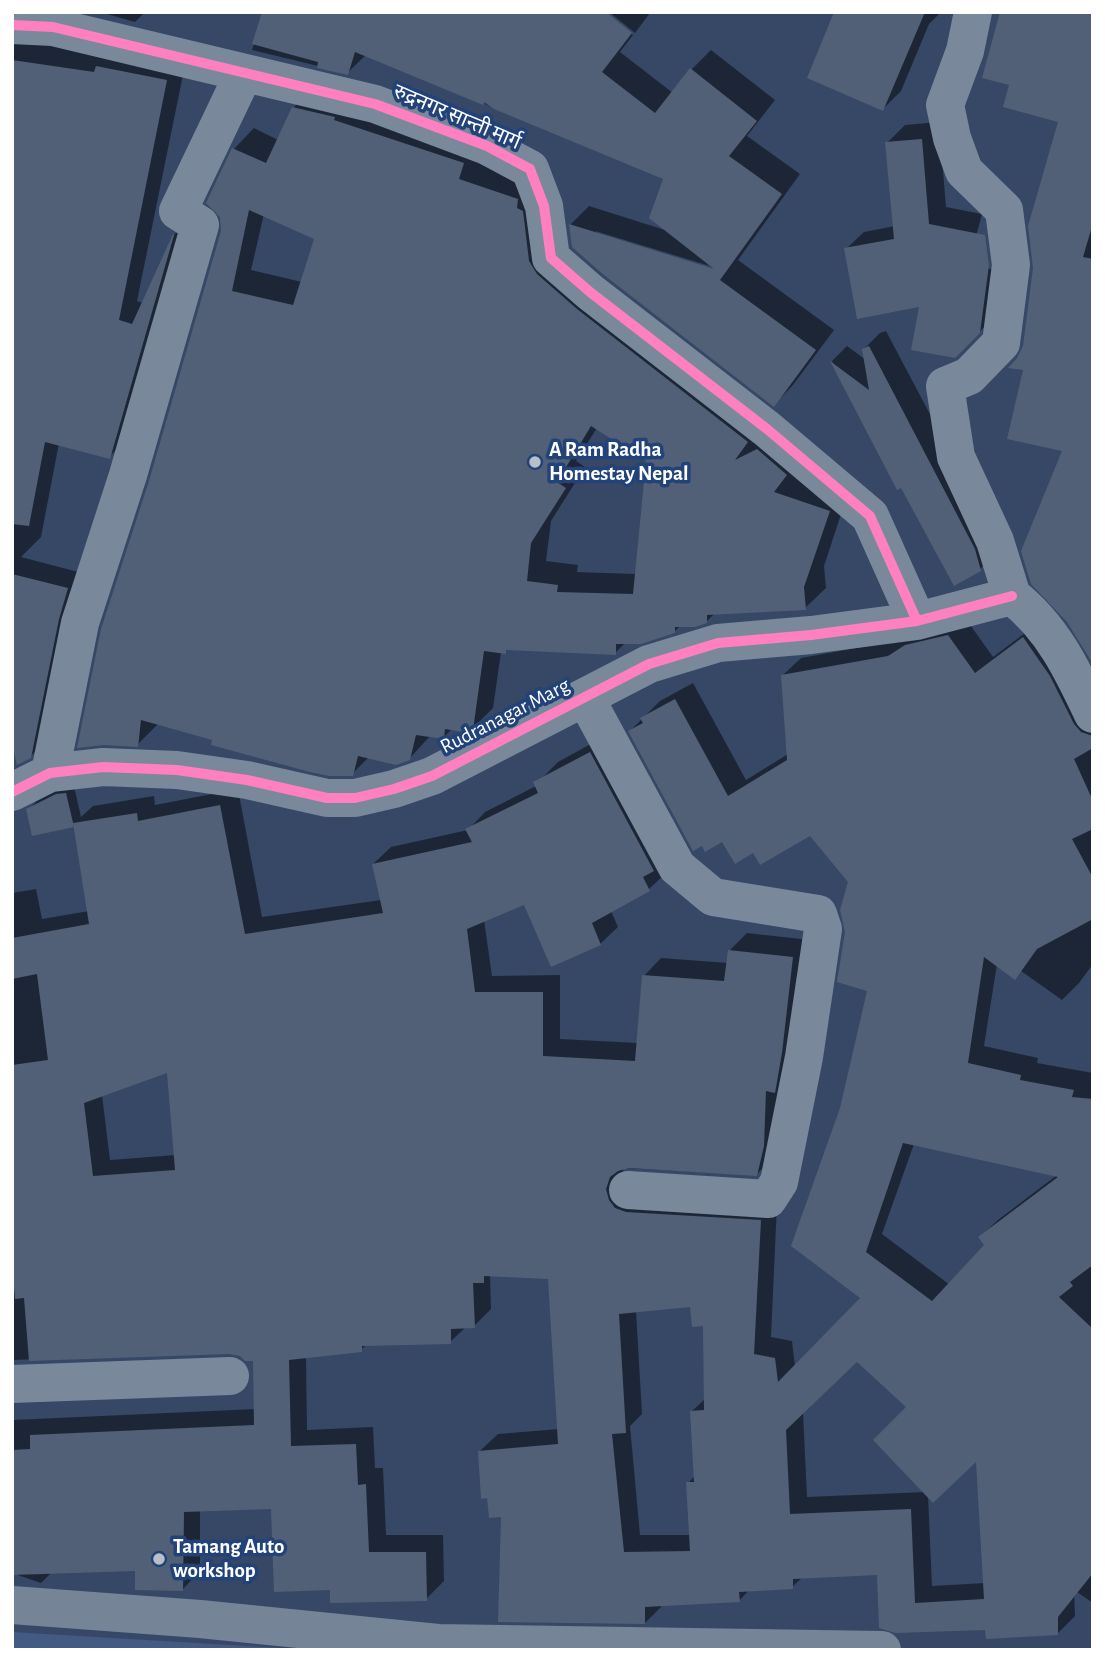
<!DOCTYPE html>
<html>
<head>
<meta charset="utf-8">
<style>
	body { margin:0 }
	#map { position:relative; width:1105px; height:1662px; overflow:hidden; background:#364865; font-family:"Alegreya Sans",sans-serif }
	canvas { display:block }
	.frame { position:absolute; inset:0; border:14px solid #fff; pointer-events:none }
</style>
</head>
<body>
<div id="map">
<canvas width="1105" height="1662"></canvas>
<div class="frame"></div>
</div>
<script>
const ctx = document.querySelector('canvas').getContext('2d');
ctx.lineJoin = 'round';
function fill(path, color) { ctx.fillStyle = color; ctx.fill(path, 'evenodd'); }
function stroke(path, color, width, dash) { ctx.strokeStyle = color; ctx.lineWidth = width; ctx.lineCap = dash ? 'butt' : 'round'; ctx.setLineDash(dash || []); ctx.stroke(path); }
function write(font, color, halo, rows, align = 'center') {
  ctx.font = font + ' "Alegreya Sans","Noto Sans Devanagari",sans-serif'; ctx.lineWidth = 7; ctx.setLineDash([]); ctx.textBaseline = 'middle'; ctx.strokeStyle = halo; ctx.fillStyle = color; for (const [text, x, y, turn = 0] of rows) {
    ctx.save(); ctx.translate(x, y); ctx.rotate((+turn || 0) * Math.PI / 180); ctx.textAlign = isNaN(turn) ? turn : align; if (halo) ctx.strokeText(text, 0, 0); ctx.fillText(text, 0, 0); ctx.restore();
  }
}
const water = new Path2D(`
	M12 1632 314 1650H12Z`);
const shadow = new Path2D(`
	M100 12H145L135 22Z
	M264 12 366 55 347 73 252 50Z
	M556 12H603L633 35 620 52 673 93 692 69 711 50 775 100 747 136 800 174 738 260 834 330 793 385 774 405 570 225 589 206 665 230V178L485 104ZM595 231 723 270 722 274 600 236Z
	M609 12H650V13L635 33Z
	M836 12H941L929 24 901 91 883 109Z
	M1093 12V265L1033 252 1061 121Z
	M13 39 185 65 137 301 143 303 174 235 192 217 128 438 109 457 59 443 41 537 21 557 82 573 45 741 30 757 12 753Z
	M314 87 538 178 549 240 767 421 751 443 778 429 849 490 824 566 826 588 805 608 715 613 706 622 681 625 674 632 626 642 615 653 509 648 505 652H501L493 708 472 729H452L444 737 431 735 409 759 369 757 352 774 159 723 137 745 151 482 223 231 234 149 254 128 278 140 293 108ZM264 214 317 238 302 282 251 270ZM597 428 648 460 636 574 577 572 578 565 546 561 551 521 585 467 576 461Z
	M939 122 946 207 982 214 969 262 1002 273 997 314 956 356 921 305 846 249 864 232 895 226 887 143 905 125Z
	M886 331 977 503 997 553 980 569 902 486 897 488 832 361 847 346 866 360 864 349 880 333Z
	M966 619 993 657 1041 621 1093 722V964L1079 983 1062 1000 1021 971 997 964 984 1046 1038 1058 1037 1063 1093 1073V1603L1074 1590 1075 1616 1058 1633 987 1628 896 1632 879 1574 803 1577 792 1587 750 1589 739 1601 663 1605 645 1623 503 1515 480 1451 498 1434 559 1429 549 1277 490 1275 491 1309 474 1326 466 1327 450 1342 367 1344 361 1350 306 1356 307 1430 373 1427 375 1468H383L386 1535H443L444 1581 426 1599 332 1588 273 1507 200 1509V1571L183 1589 137 1569 52 1572 41 1583 12 1573V1420L256 1409 254 1359 229 1352 12 1360V893L36 889 42 919 89 911 75 823 73 825 28 810 37 801 66 786H74L81 817 93 806 154 796 155 805 238 789 262 917 381 900 373 864 391 847 468 830 485 812 540 784V780L558 762 607 735 667 872 649 889 611 911 618 927 600 944 524 902 484 920 492 976 560 975V1039L638 1043 644 976 661 958 728 963 730 950 747 933 810 940 774 1157 756 1175 624 1168 623 1171 626 1183 777 1204 771 1337 792 1341 795 1367 862 1297 841 1109 869 990 846 932 850 882 810 834 754 851 722 840 630 731 660 701 693 683 746 780 788 754 783 675 801 658 907 639ZM169 1071 176 1155 110 1160 102 1095ZM914 1144 1057 1175 998 1220 980 1237 986 1246 950 1285 882 1234ZM691 1305 705 1324 706 1398 692 1411 696 1475 688 1483 691 1535H640L630 1426 642 1414 636 1311ZM857 1360 908 1407 926 1492 807 1497 803 1412ZM978 1458 985 1583 932 1586 928 1495Z`);
const building = new Path2D(`
	M262 12H606L632 33 602 72 655 113 690 68 757 121 729 156 782 194 720 280 816 350 774 407 604 275 572 247 569 224 714 269 649 218 663 179 494 109 484 102 483 105 355 52 348 75 317 68 318 62 252 44Z
	M834 12H925L883 111 807 78Z
	M1000 12H1093V223L1083 257 1093 259V664L1067 622 1031 584 1021 551 1062 451 1007 439 1023 370 1008 368 1017 358 1023 346 1033 268 1028 226 1058 122 1003 107 1009 85 982 78Z
	M12 60 94 72 96 66 167 80 119 320 132 324 173 234 174 235 110 459 45 442 29 526 12 524Z
	M292 107 335 117 334 120 464 163 459 179 518 199 517 208 523 211 529 261 537 274 577 309 748 442 735 460 757 449 787 475 774 492 830 511 804 587 806 610 707 615V623L695 627H675V633L641 644H616V655L506 650V654L484 651 473 730 468 733 445 729 444 739 416 735 410 760 396 765 358 756 353 776H329L310 772 211 745 212 740 141 720 138 747 104 745 77 748 101 629 149 481 221 231 220 217 206 203 232 148 266 163ZM249 210 314 239 293 305 232 291ZM591 426 646 461 633 594 557 592 558 585 527 581 531 543 566 488 557 482Z
	M922 139 929 224 985 235 989 265 980 333 955 358 911 350 919 307 857 319 844 248 894 239 885 142Z
	M869 346 975 549 981 571 954 586 901 488 897 490 830 361 869 390 862 349Z
	M12 574 68 588 59 619 31 758 17 765 12 745Z
	M948 635 975 673 1023 637 1050 676 1074 724 1081 732 1093 736V748L1074 759 1093 801V829L1072 839 1093 878V919L1037 949 1015 980 984 957 968 1063 1021 1075 1020 1080 1074 1090 1072 1097 1093 1099V1265L1070 1282 1073 1286 1059 1297 1093 1329V1573L1058 1617V1635L986 1639 985 1630 895 1633 879 1628 877 1575 793 1579V1589L739 1592 740 1602 645 1607V1624L498 1622 501 1517 489 1518 487 1498 481 1499 478 1451 558 1444 548 1279 484 1276V1283H473L475 1328 451 1329V1344L362 1346V1352L289 1360 291 1446 356 1444 358 1485 366 1484 369 1552H426L427 1601 330 1603V1590L274 1592 271 1509 184 1512 183 1591 135 1590V1571L12 1575V1450L30 1449V1435L254 1425 253 1361H245L240 1356 229 1354 29 1361 24 1298 15 1299 12 1265V1065L48 1060 37 974 12 979V938L89 924 73 823 137 813 138 821 220 805 245 934 383 913 372 864 472 842 465 829 538 793 533 782 590 752 654 871 643 877 650 891 592 923 601 945 551 967 524 905 467 929 475 992H543V1056L635 1061 642 975 724 981 728 950 793 957 782 1053 775 1093 766 1091 764 1146 757 1176 629 1168 618 1171 610 1177 606 1189 609 1200 615 1208 626 1212 761 1220 754 1354 775 1358 778 1382 860 1298 791 1246 840 1108 867 991 837 982 845 932 840 910 848 882 810 836 760 865 753 853 735 864 722 842 705 852 702 846 693 851 628 731 643 723 640 718 675 699 728 796 787 760 781 675 888 656 905 645ZM167 1073 175 1170 93 1176 84 1103ZM903 1143 1058 1177 978 1237 984 1245 932 1301 866 1252ZM690 1307 692 1327 703 1326 704 1410 690 1411 694 1482H686L690 1551 624 1552 612 1434 626 1433 619 1314ZM857 1362 906 1407 873 1440 933 1503 976 1462 984 1599 915 1603 911 1509 790 1514 786 1430Z
	M66 793 74 827 32 836 26 809 56 794Z`);
const street = new Path2D(`
	M973 12 965 51 945 105 952 138 964 171 1004 210 1011 265 1001 343 969 376 945 386 956 457 995 541 1012 596
	M12 25 53 27 375 104 487 146 530 169 544 206 551 258 590 292 767 429 870 516 917 621
	M1012 596C1052 627 1072 669 1093 714
	M585 697 677 867 713 897 818 914 823 929 804 1057 779 1182 768 1199 628 1190
	M50 773 80 623 128 475 200 225 178 211 244 73
	M12 792 50 773 103 767 177 770 247 780 327 798H355L394 789 432 776 649 664 718 643 811 635 917 621 1012 596
	M12 1384 230 1376`);
const secondary = new Path2D(`
	M12 1605 200 1619 438 1643 882 1650`);
const cycleway = new Path2D(`
	M12 25 53 27 375 104 487 146 530 169 544 206 551 258 590 292 767 429 870 516 917 621
	M12 792 50 773 103 767 177 770 247 780 327 798H355L394 789 432 776 649 664 718 643 811 635 917 621 1012 596`);
const markers = [
	[535,462,7,"#b9bfc9"],
	[159,1559,7,"#b9bfc9"]
];
const streetNames = [
	["रुद्रनगर सान्ती मार्ग",457,117,23],
	["Rudranagar Marg",505,716,-27]
];
const poiNames = [
	["A Ram Radha",549,450],
	["Homestay Nepal",549,474],
	["Tamang Auto",173,1547],
	["workshop",173,1571]
];
fill(water, '#435b82');
fill(shadow, '#0007');
fill(building, '#526077');
stroke(street, '#7a889c', 38);
stroke(secondary, '#768498', 38);
stroke(cycleway, '#ff80c0', 10);
for (const [x, y, r, color] of markers) { const dot = new Path2D(); dot.arc(x, y, r, 0, 2 * Math.PI); ctx.fillStyle = color; ctx.fill(dot); stroke(dot, '#224379', 2.5); }
write('21px', '#fff', '#224379', streetNames);
write('bold 21px', '#fff', '#224379', poiNames, 'left');
</script>
</body>
</html>
